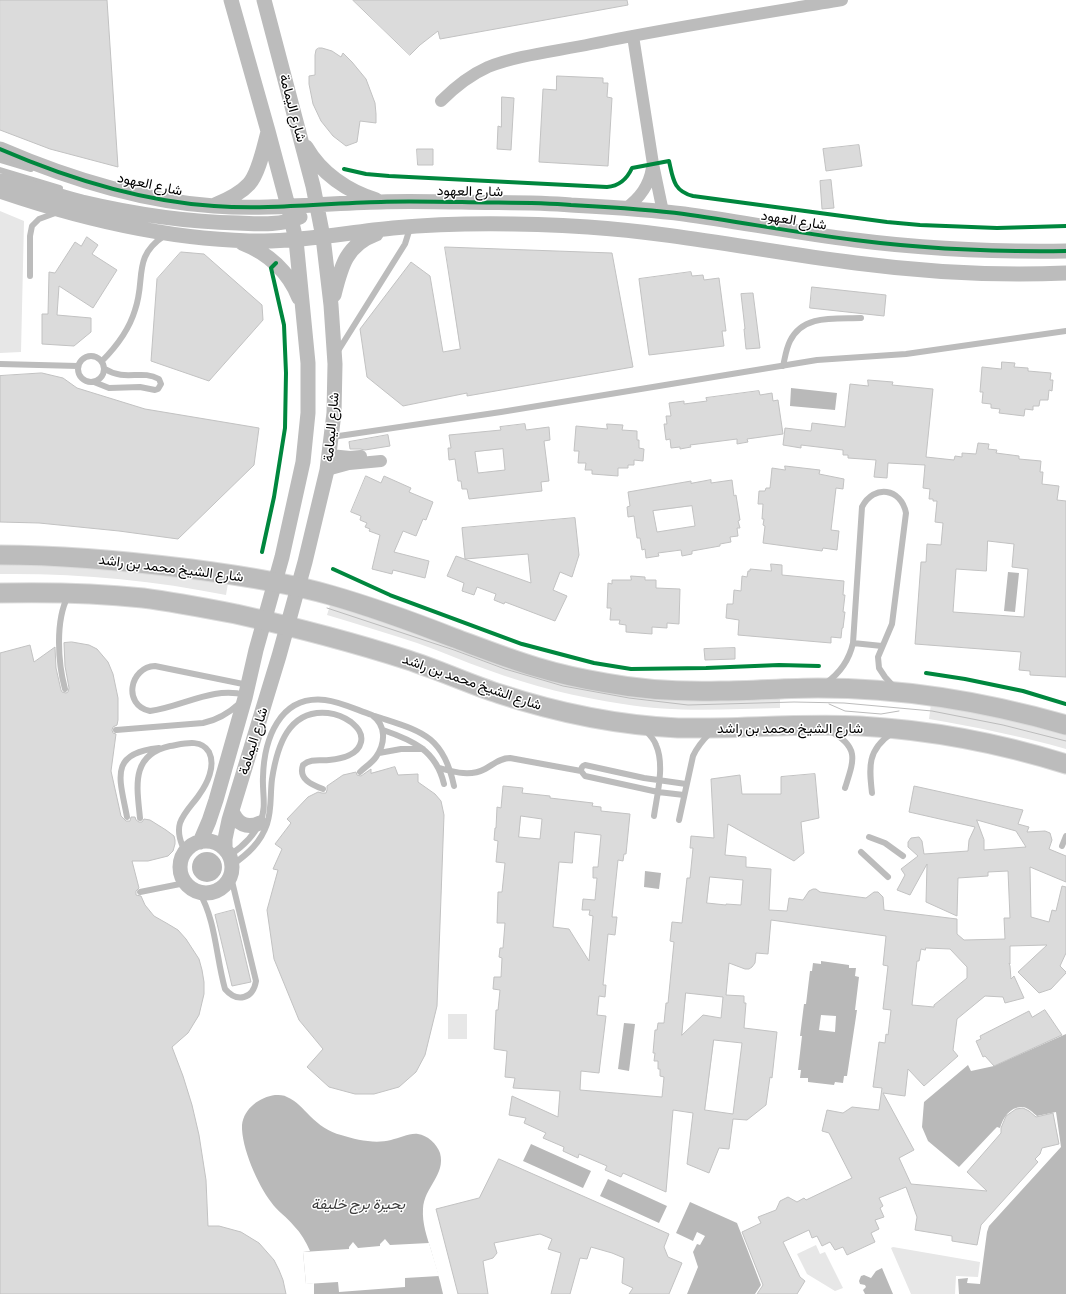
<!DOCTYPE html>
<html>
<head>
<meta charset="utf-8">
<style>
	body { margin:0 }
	canvas { display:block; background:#fff }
</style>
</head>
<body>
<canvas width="1066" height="1294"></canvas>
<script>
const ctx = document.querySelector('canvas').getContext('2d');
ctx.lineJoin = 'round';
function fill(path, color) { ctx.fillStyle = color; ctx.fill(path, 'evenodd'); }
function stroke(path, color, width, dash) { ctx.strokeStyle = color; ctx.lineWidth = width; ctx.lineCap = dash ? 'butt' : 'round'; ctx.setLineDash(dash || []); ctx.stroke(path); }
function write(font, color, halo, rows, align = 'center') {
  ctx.font = font + ' Barlow,Vazirmatn,sans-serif'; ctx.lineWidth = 3; ctx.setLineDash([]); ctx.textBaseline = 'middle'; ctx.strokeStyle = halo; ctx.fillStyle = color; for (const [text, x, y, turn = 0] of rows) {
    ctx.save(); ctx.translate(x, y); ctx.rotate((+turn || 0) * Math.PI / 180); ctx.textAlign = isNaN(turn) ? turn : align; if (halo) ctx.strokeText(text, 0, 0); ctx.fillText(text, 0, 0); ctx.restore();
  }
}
const green = new Path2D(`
	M0 211 24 221 21 352 0 353Z
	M0 562 111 567 228 583 226 595C152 580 75 573 0 574Z
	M331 602 517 667 780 695V708C728 709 675 713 623 704 577 697 531 686 488 670 464 662 441 651 417 643 387 633 357 624 327 615Z
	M931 704 993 716 1066 735V749C1021 736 975 727 929 719Z
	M448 1014H467V1039H448Z
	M816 1245 820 1254 825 1252 843 1288 835 1291 807 1274 797 1254Z
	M893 1247 980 1262 978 1277 956 1276 955 1294H911L891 1248Z`);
const water = new Path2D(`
	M791 388 837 393 835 410 790 406Z
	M1008 572 1019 573 1015 612 1004 611Z
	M192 867a15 15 0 1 1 30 0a15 15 0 1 1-30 0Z
	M645 871 661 873 659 889 644 887Z
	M821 961 849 965V968H856L855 976 859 977 855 1010H857L847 1076H844L843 1083 835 1082 834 1085 808 1082V1078H800L801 1070H798L802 1036H800L804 1004H806L810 971H812L813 963 821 964ZM821 1015 836 1016 835 1032 819 1030Z
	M624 1023 635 1024 629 1071 618 1069Z
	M1066 1034V1294H959L958 1279 968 1278 967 1283 980 1284 987 1232 989 1226 1061 1147 1056 1112 1037 1116C1033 1113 1029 1108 1023 1107 1011 1106 1003 1117 1000 1128L997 1127 994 1130 959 1167 928 1141 922 1127 924 1102 968 1065 971 1071 994 1066Z
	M275 1095C279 1095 284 1095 287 1097 297 1101 303 1109 310 1116 319 1125 329 1132 341 1135 357 1140 375 1144 391 1140 400 1138 409 1133 418 1134 427 1135 437 1144 440 1153 446 1175 424 1187 423 1209 422 1223 427 1237 431 1250 435 1265 440 1279 443 1294H314V1283L306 1284 303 1252 310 1251C306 1242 301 1233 294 1226 287 1217 277 1211 271 1202 258 1185 241 1147 242 1125 244 1108 260 1097 275 1095Z
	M531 1144 591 1171 583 1188 523 1161Z
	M608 1179 667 1206 659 1223 600 1196Z
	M690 1202 737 1223 761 1285 755 1294H687L698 1267 693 1252 697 1244 700 1245 705 1236 697 1232 693 1241 676 1233Z
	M882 1268 893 1294H865L863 1290 866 1287 865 1285 860 1284 859 1281 861 1276 864 1275 871 1278 876 1271Z`);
const pier = new Path2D(`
	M385 1239 390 1245 429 1243 439 1276 405 1278V1287L339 1292 338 1282 306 1284 303 1252 349 1249V1247L353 1242 358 1248 380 1246V1244Z`);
const building = new Path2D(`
	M0 0H107L118 167 50 149 0 130Z
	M353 0H627L628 5 440 39 438 31 420 45 410 55Z
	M319 48H322L332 51 341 57 343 53 352 62 366 79 375 103 376 114V123L360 121 357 142 346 146 333 136 321 121 313 104 309 84V76L315 75V55L316 50Z
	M557 76 603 78V83H608L607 97 612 98 608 166 539 162 543 89 556 90Z
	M502 97 514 98 511 150 497 149 498 126 501 127Z
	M859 145 862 166 826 171 823 149Z
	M417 149H433V165H418Z
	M831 180 834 208 822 209 820 181Z
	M87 237 98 245 92 254 117 270 93 308 59 286 57 315 91 318V332L74 346 42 344V314H48L49 272 55 273 75 242 81 246Z
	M445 247 612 253 633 367 467 396V393L403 406 367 377 360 329 411 262 430 276 443 352 460 349Z
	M181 252 204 254 262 305 263 320 209 381 151 361 157 279Z
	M691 272 692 276 703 275 704 280 719 278 726 331H722L724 346 649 355 639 279Z
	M812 287 886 295 884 316 810 308Z
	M752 293H753L760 348 746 349 744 329H745L741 294Z
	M1002 362 1015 363 1014 367 1028 368V371L1051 373 1050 380H1053L1052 391 1049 390 1048 400H1040L1039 406H1033V410L1025 409 1024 416 999 413 1000 409 991 408V404L982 403 983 392H980L982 367 1001 369Z
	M42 373 63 378 77 388 145 409 259 428 254 465 178 539 119 531 39 523 0 522V376Z
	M868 380 893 382 892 385 933 389 926 457 954 460 955 456 962 457V453L976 454 978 443 989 444 988 449 997 450 996 453 1019 456V459L1041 461 1040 472H1043L1042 484 1059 486 1057 500 1066 501V677L1030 675V671L1019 670 1021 652 915 644 921 562H926L927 544 941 545 943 523 935 522 937 501H933V499H929L930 489 923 488 925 465 888 463 887 478 874 477 876 460 848 458V455H843V450L801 445V448L783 445 785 428 811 431 812 423 845 427 850 384 868 386ZM988 541 1014 544 1012 567 1028 569 1024 617 953 612 956 569 986 571Z
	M759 391 760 395 772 393 773 401 778 400 783 434 747 439 748 442 737 444V439L690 445 691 447 680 449V447L671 448 670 439 666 440 664 424H667L666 416H671L669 403 684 401V404L707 401 706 398Z
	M525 424 526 430 549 427 550 440 544 441 549 481 541 482 542 491 469 499 467 489H462L461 481H458L455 459 449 460 448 448H451L449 435 501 430 500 427ZM503 449 505 470 478 473 475 452Z
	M607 424 623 425 622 430 637 431V440H639V448L644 449 643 461 634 460V465H628V468H618V476L592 474V470H585L586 463H578L579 451H574L576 426 607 429Z
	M388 435 390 446 365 450 360 449H350L349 442Z
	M785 466 820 470 819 474 844 479 843 489 836 488 831 530 839 531 837 550 823 548 822 551 763 543 765 526 763 525 764 519H762L763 504H758L759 491H765L766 488H770L772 468 785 470Z
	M366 476 381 483 384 476 411 488 409 492 433 502 426 520 423 519 416 536 403 531 394 552 429 561 425 578 393 570 392 574 372 569 380 535 369 531 370 529 365 527 367 523 360 520 361 516 351 512Z
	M711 480V483L732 480 734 496 736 495 740 520 738 521 740 528H737L738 536 730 537 731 542 720 544V546L692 551V554L682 556 681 550 658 553 659 556 646 558 645 549 642 550 640 538H637L634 516 628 517 627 507 630 506 628 492 691 481V483ZM692 506 695 526 657 532 653 511Z
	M575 518 579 555 572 577 560 572 553 590 567 596 555 621 505 602 504 604 494 600 496 594 477 587 474 595 462 591 464 583 447 576 456 556 531 583 528 554 465 559 462 528Z
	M771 564 782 565V575L844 581 843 595H845L843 612H845L843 628H842L841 638 831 637V643L738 635 739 620 726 618 727 604H733L734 590 741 591 742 576 747 577 748 571H750V569L771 571Z
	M631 576 645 577V580H656V588L680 589 679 624 667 623V628L652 627V634L626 632V625L619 624 620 620H610L611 608H607L608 583 612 584V580H631Z
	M72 642 89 645 97 649 108 662 113 674 118 698V720L117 725 113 727 112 730 113 733 116 734 111 771 121 816 126 821H130L131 817H135L136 820 139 822H142L144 819 150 820 166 830 174 836 175 840V844L173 851 168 856 148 861H132L139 888 136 891V895L141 896 145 905 154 916 168 924 178 930 186 939 199 959 202 970 204 982V994L199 1015 188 1033 172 1047 183 1076 192 1105 199 1135 206 1180 208 1226H219L241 1232 259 1243 274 1260 279 1270 283 1280 286 1294H0V653L30 645 34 662 55 647 56 668 61 690 62 692 66 693 68 692 69 688 65 666 64 643Z
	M735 648V659L705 660 704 649Z
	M395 767 398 775 418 774V782L435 794 441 801 444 815 437 1006 425 1055 416 1072 399 1087 374 1094H355L329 1087 307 1067 323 1049 299 1020 274 959 267 910 278 870 273 869 282 849 275 844 291 823 287 819 308 797 318 792 322 793H326L327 790V786L343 775 356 772 357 775 361 776 371 769V773Z
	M815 774 819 818 801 822 804 853 794 861 728 824 725 855 746 857V867L771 869 769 910 787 911 789 898 803 900 809 891 813 889H816L820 892 866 898 874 892H878L883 897 884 910 957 919V934L964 940 1005 939 1004 918H1010L1008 871 988 872V876L958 878 957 916 926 902 927 864 910 895 897 890 905 875 901 869 918 856 908 847V842L911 838 919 837 922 841 924 854 968 851 969 840 975 827 909 812 914 786 1023 810 1018 824 1029 827 1027 832 1045 831 1050 833 1052 840 1049 849 1066 856V882L1030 867 1031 917 1049 922 1052 910 1056 911 1062 886 1066 887V953L1060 966 1066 972V973L1051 989 1039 993 1018 972 1047 945 1010 946V964L1009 963 1010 966 1011 979 1014 976 1024 998 1005 1003 1003 997 985 996 957 1019 953 1050 958 1056 924 1086 908 1069 905 1096 883 1093 914 1150 899 1158 911 1184 987 1191 967 1172 1001 1133V1128L1006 1116 1016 1109 1023 1108 1029 1111 1036 1117 1053 1113 1059 1144 1042 1148 1040 1154 1035 1159 1038 1162 981 1225 977 1245 952 1241V1236L915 1230 917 1217 906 1187 879 1198 883 1206 880 1208 884 1217 875 1220 879 1229 871 1233 875 1242 847 1255 843 1247 835 1250 830 1242 822 1246 817 1236 812 1238 809 1230 783 1242 800 1277 805 1281 797 1294H757L763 1285 742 1232 761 1223 758 1217 776 1210 780 1201 788 1197 797 1202 804 1198 806 1200 852 1178 829 1133 822 1131 827 1110 843 1113 852 1107 879 1110 882 1088 873 1087 879 1042 885 1043 886 1034 888 1035 891 1010 883 1009 888 966 883 965 886 936 771 920 768 954 756 953 755 963 752 967 749 969H745L729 963 726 995 744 996V1003H746L744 1028 777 1032 772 1078 770 1077 766 1105 747 1120 733 1119 729 1149 719 1148 709 1173 687 1164 693 1113 673 1110 666 1192 623 1173 621 1177 605 1170 607 1166 579 1154 578 1158 563 1151 564 1147 543 1138 546 1133 524 1123 526 1118 509 1115 512 1096 558 1117 560 1091 513 1088 515 1078 505 1077 507 1051 494 1049 496 1010H498L500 990 493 989 494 977H501L502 958 499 957 500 948H503L505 923H497L498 892H502L505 863 496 862 498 841 494 840 495 828H496L497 807 501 808 503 786 523 788 522 793 550 796V798L593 803 592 806 601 807V811L630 814 626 854H624L623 861 618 860 612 917H617L615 935 608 934 603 985H606L605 997 599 996 597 1015 606 1016 599 1073 581 1071 580 1090 662 1097 664 1077 660 1076V1069H658V1061H654L655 1053H653L655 1030H657L658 1023H664L666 1003H668L674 942 670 941 672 922 682 923 687 878H690L693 848H690L691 836 714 838 711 779 740 775 742 794H781V777ZM521 816 542 819 540 839 519 837ZM977 820 1016 831 1026 847 984 850V840ZM575 832 601 835 598 867H593V878H597L595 900 583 899 582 910H590L589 915 593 916 589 961 569 929 553 927 559 862 572 863ZM710 877 743 880 741 905 726 904V905L707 903ZM926 948 950 949 967 967V978L934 1005V1007L912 1005 917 961H919L921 949 925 950ZM686 993 723 997 721 1018 703 1015 682 1035ZM714 1040 742 1043 733 1114 705 1110Z
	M234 910 251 982 232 986 215 915Z
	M1045 1010 1062 1035 994 1066 985 1056 983 1057 976 1041 981 1039 980 1036 1029 1011 1032 1017Z
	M499 1159 669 1234 664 1247 668 1257 682 1263 669 1294H629L633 1288 622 1283 624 1258 612 1253 591 1247 587 1259 580 1258 570 1294H551L561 1253 548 1249 552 1239 540 1234 494 1243 497 1253 493 1258 483 1261 488 1294H458L436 1209 479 1198Z`);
const service = new Path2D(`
	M0 160 31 169
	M0 170 60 188
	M30 276V236L32 226 39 219 58 212
	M338 351 405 244 410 228
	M78 369a13 13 0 1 1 26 0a13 13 0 1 1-26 0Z
	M102 361C117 346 129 330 135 310 146 279 132 257 164 236
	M0 364 78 366
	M783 366C785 358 786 349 790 341 803 314 835 319 861 318
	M94 382 109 388 140 387 155 390 158 389 161 384 159 379C141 369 126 382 105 369
	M332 437 501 412 817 360 906 354 1066 331
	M853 643 882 646
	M826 683C840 673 849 661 853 643L862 507C874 484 901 488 906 513L892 624 878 657 879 668 885 677 895 688
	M65 689C58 663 55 621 68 596
	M245 695C213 686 182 707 150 711 122 705 130 667 155 666L248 685
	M375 716C420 731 443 734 454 786
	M116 730 203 723C218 720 229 713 240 703
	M383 730C412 740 436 750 444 784
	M645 730C649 734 654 739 656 745 665 765 657 795 654 816
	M830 731C860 747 854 760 845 788
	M379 753 401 749H423
	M439 768C454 772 470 777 485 769 494 764 500 758 510 758L581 771
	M872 793C869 767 867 750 892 733
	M684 795 658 792 585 776 581 771C581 768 582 766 585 765L644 778 686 784
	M127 817C120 779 108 753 159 748
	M140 818C137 787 130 755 170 746 183 744 201 738 209 752 216 766 207 784 199 795 193 804 184 812 180 823 177 833 181 843 185 852
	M679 820 693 756C697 747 703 740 710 733
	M869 837 885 843 903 856
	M1062 846 1066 836
	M861 852 888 877
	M230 855C242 847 254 836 260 822 267 808 262 792 263 777 264 740 279 695 325 700 341 702 357 710 372 715 386 725 386 743 376 757 372 763 365 767 360 772
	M232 865C248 854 261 842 267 824 272 809 270 794 272 779 277 747 288 709 328 713 336 714 344 717 351 722 357 727 363 733 361 742 358 755 341 759 329 760 320 761 311 758 303 765 298 779 312 785 323 789
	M140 892 185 883
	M199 892C216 920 216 958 225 989 237 1003 253 999 256 981L231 877`);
const minor = new Path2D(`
	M633 36 653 164 663 212
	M441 101C455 87 470 75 488 67 518 55 558 51 591 44 674 27 758 14 842 0
	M625 209C640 198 649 186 652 168
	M330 455 350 457 361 456
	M327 470 349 464 381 461`);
const tertiary = new Path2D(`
	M306 147C321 173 347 191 376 200
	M0 149C67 178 140 201 214 206 270 210 325 203 381 202 408 201 435 202 462 202 499 203 535 202 571 205 608 207 647 209 684 214 741 222 798 233 855 240 925 249 996 252 1066 251
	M0 181C28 185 55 195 82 202 133 214 185 222 238 223 259 224 280 226 300 217
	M0 191C85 220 174 241 264 241 308 241 350 232 393 228 457 222 524 223 588 227 678 233 766 252 856 263 925 272 996 276 1066 273
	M215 205C227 200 240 194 249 184 259 173 264 146 268 132
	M242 243C268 253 289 272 299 298
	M334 295C341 267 346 245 376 234
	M232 811C237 824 247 829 260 823
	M180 867a26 26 0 1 1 52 0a26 26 0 1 1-52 0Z
	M200 842 209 821 216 800 245 698 256 650 282 557 303 462 308 413V363L296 240 288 206 268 131 231 0
	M225 849V839L229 820 279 656 305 562 327 470 334 413 335 364 331 305 323 237 313 186 264 0`);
const primary = new Path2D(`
	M0 555C64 555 127 561 191 569 237 575 285 582 330 595 372 607 413 622 454 638 481 648 509 659 536 667 559 674 582 679 606 683 643 690 682 692 720 691 753 691 785 688 818 688 902 688 986 702 1066 725
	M0 593C48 592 96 593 143 598 174 602 205 608 236 614 294 627 352 642 408 660 439 670 469 684 500 694 558 713 617 725 678 728 739 729 799 723 860 726 930 730 999 743 1066 764`);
const tram = new Path2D(`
	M327 608 454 650 505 669 563 686 629 698 688 705 794 702 844 703 932 711 1003 725 1066 741
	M829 704 845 711 881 714 899 711`);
const cycleway = new Path2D(`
	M0 149C67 178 140 201 214 206 270 210 325 203 381 202 408 201 435 202 462 202 499 203 535 202 571 205 608 207 647 209 684 214 741 222 798 233 855 240 925 249 996 252 1066 251
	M344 169 366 174 389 176 607 187C620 186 627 179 632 168L669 161C673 178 673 191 693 196L887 222 920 225 997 228 1066 226
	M262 552 274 497 285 428 286 373 284 325 271 268 276 263
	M333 569 390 595 522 644 594 663 631 669 706 668 779 665 819 666
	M926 673 965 679 1023 691 1066 704`);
const streetNames = [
	["شارع اليمامة",293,108,75],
	["شارع العهود",150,184,12],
	["شارع العهود",470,191,1],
	["شارع العهود",794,220,9],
	["شارع اليمامة",331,427,-85],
	["شارع الشيخ محمد بن راشد",171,568,7],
	["شارع الشيخ محمد بن راشد",472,682,19],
	["شارع الشيخ محمد بن راشد",790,728],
	["شارع اليمامة",253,741,-73]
];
const waterNames = [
	["بحيرة برج خليفة",358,1204]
];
fill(green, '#e7e7e7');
fill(water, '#b9b9b9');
fill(pier, '#fff');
fill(building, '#dbdbdb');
stroke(building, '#c2c2c2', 1);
stroke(primary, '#dbdbdb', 21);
stroke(service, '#bcbcbc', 6);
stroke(minor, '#bcbcbc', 12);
stroke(tertiary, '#bcbcbc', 15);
stroke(primary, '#bcbcbc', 19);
stroke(tram, '#bcbcbc', 1);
stroke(cycleway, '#00873e', 4);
write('14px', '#000', '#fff', streetNames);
write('italic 15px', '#3c3c3c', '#fff', waterNames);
</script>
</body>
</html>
